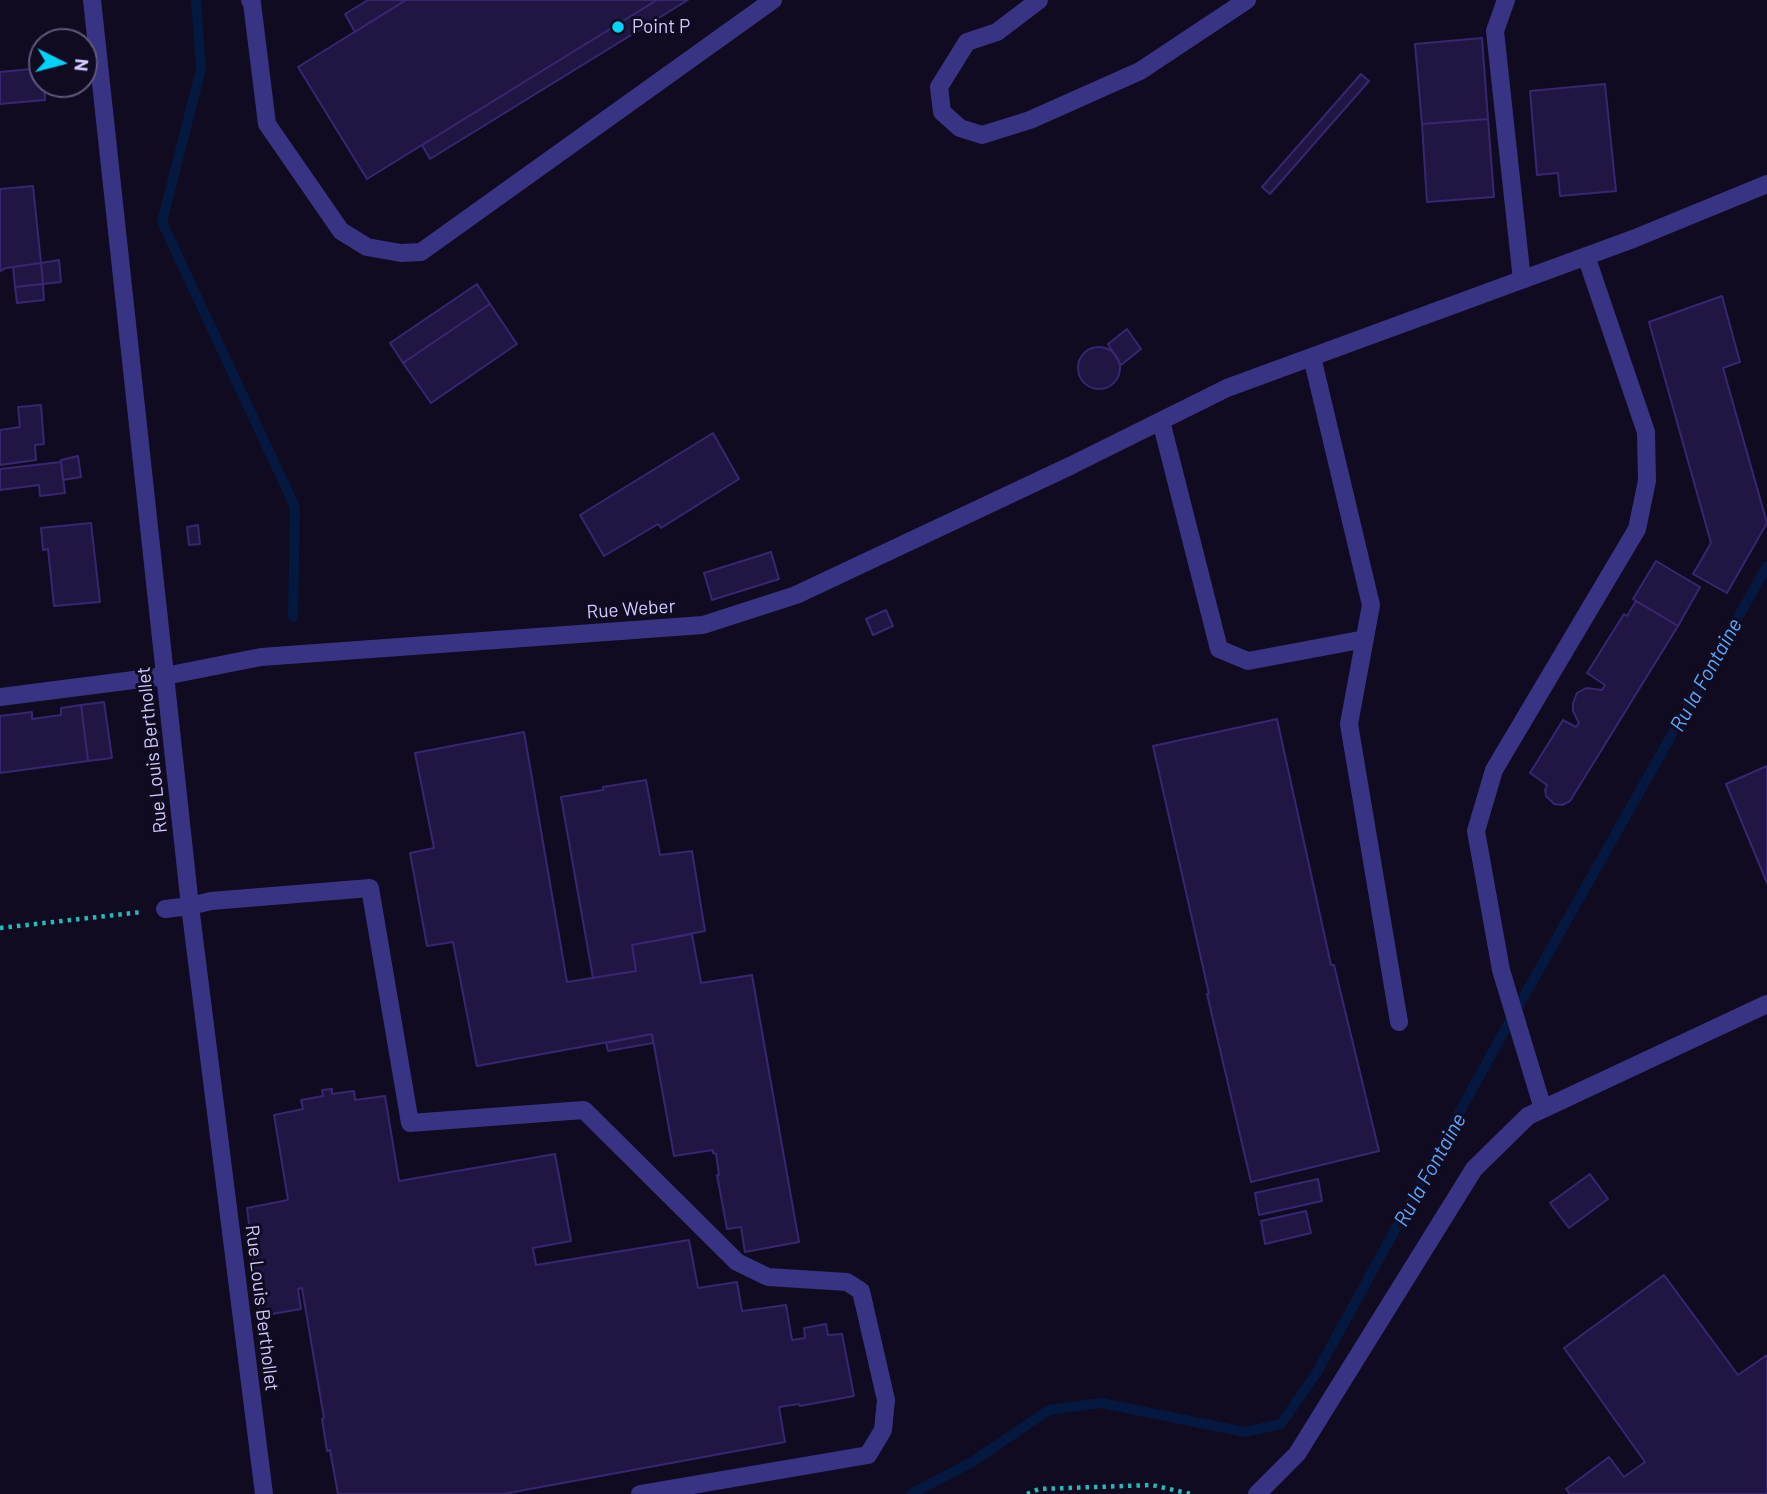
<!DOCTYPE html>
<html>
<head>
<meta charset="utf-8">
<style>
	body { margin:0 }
	#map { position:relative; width:1767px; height:1494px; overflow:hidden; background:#100b21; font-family:Barlow,sans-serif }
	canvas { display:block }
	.north { position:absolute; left:28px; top:28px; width:70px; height:70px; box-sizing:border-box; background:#100b21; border:2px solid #5e587a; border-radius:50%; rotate:96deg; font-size:19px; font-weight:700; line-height:28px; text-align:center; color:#d3cbff }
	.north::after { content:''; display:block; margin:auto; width:24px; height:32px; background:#00d3f6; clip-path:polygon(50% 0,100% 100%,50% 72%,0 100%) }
</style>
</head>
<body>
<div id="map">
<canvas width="1767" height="1494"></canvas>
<div class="north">N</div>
</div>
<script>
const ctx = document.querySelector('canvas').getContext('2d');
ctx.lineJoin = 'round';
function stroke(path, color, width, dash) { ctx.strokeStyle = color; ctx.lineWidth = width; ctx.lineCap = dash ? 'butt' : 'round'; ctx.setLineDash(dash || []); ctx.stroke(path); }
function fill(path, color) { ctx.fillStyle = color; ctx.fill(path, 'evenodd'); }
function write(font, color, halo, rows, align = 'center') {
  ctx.font = font + ' Barlow,sans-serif'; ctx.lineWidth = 6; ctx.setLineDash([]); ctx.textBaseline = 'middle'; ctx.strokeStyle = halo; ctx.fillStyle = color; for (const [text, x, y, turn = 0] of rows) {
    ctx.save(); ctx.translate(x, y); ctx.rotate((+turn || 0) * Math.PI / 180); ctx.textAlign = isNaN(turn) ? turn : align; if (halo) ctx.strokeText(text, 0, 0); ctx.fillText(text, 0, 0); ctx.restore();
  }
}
const stream = new Path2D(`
	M196 0 201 69 162 222 295 507 293 617
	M911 1494 972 1462 1049 1410 1101 1403 1245 1432 1281 1424 1317 1372 1497 1044 1767 566`);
const building = new Path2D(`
	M368 0H406L355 32 345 14Z
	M406 0H657L367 179 298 67Z
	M657 0H688L430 159 422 145Z
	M1482 38 1488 119 1422 124 1415 44Z
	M42 68V84H44L45 100 0 104V72Z
	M1361 74 1369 81 1270 194 1262 187Z
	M1605 84 1616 191 1560 196 1558 173 1537 175 1530 91Z
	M1488 119 1494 197 1427 202 1422 124Z
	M33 186 41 263 6 268 0 271V189Z
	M59 260 61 282 43 284 41 263Z
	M41 263 43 284 15 287 13 267Z
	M43 284 44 300 17 303 15 287Z
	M477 284 490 304 403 363 390 343Z
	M1722 296 1740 362 1723 368 1767 523 1727 593 1693 574 1711 543 1649 322Z
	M490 304 517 344 431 403 403 363Z
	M1127 329 1141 349 1121 365 1108 344Z
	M1078 368a21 21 0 1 1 42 0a21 21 0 1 1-42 0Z
	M41 405 44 444 35 445 36 460 0 465V430L20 427 18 407Z
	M713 433 739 479 661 528 658 524 604 556 580 515Z
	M78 456 81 477 63 480 61 460Z
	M61 462 65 493 40 496 39 485 0 490V469Z
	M91 523 100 602 54 606 48 549 43 550 41 528Z
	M198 525 200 544 189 545 187 527Z
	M771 552 779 579 712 600 704 573Z
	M1656 561 1700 587 1678 626 1633 599Z
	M1636 601 1678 626 1570 801 1562 805 1554 804 1546 796 1545 790 1547 785 1530 773 1563 720 1576 727 1579 723 1573 711V703L1577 693 1586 688 1602 690 1605 685 1587 673 1624 614 1627 616Z
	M886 610 893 626 873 635 866 619Z
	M104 702 112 758 88 761 81 705Z
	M81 705 88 761 0 773V716L32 712V719L61 715V708Z
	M1277 719 1331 965H1334L1379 1151 1251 1182 1207 994H1209L1153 746Z
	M524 732 567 982 636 971 632 945 692 934 701 983 752 975 799 1242 745 1252 741 1227 727 1229 717 1175H719L716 1154 713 1153V1150L674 1156 652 1034 477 1066 453 942 427 946 410 853 434 848 415 753Z
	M1767 766V883L1726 784Z
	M646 780 660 855 692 851 705 931 632 945 636 971 593 978 561 797 603 790V787Z
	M652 1034 653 1043 608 1051 606 1043Z
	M332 1089V1094L354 1091 355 1100 385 1096 399 1181 555 1154 571 1241 533 1248 536 1265 689 1240 698 1288 737 1282 742 1311 786 1305 792 1340 805 1338 804 1328 826 1324 828 1335 842 1334 854 1396 800 1406 799 1404 779 1407 785 1442 503 1494H338L330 1450 327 1451 322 1419 324 1418 302 1288 298 1289 301 1309 260 1316 247 1208 288 1200 274 1115 303 1109 301 1100 323 1096 322 1090Z
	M1590 1174 1608 1199 1569 1228 1550 1203Z
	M1318 1179 1322 1201 1259 1215 1255 1193Z
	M1306 1211 1311 1233 1265 1244 1261 1221Z
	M1664 1275 1738 1375 1767 1355V1494H1570L1566 1489 1609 1457 1624 1477 1645 1462 1564 1348Z`);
const path = new Path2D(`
	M0 928 142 912
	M1027 1494 1039 1489 1152 1485 1191 1494`);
const service = new Path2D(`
	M250 0 252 3 267 124 341 231 367 247 401 253 421 252 773 0
	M1039 0 997 32 967 42 939 87 942 112 960 128 982 135 1030 120 1140 71 1247 0
	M1506 0 1495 31 1522 280
	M1312 357 1371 605 1349 724 1399 1022
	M1161 421 1219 649 1248 661 1365 639
	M1070 466 1227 388 1633 239 1767 184
	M0 697 165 676
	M190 906 211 901 370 888 410 1123 584 1110 737 1262 768 1277 847 1282 861 1291 886 1400 883 1430 868 1455 640 1494
	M1543 1109 1501 970 1476 831 1494 770 1637 529 1647 481 1646 432 1586 256`);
const minor = new Path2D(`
	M92 0 190 906 264 1494
	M165 676 261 657 703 625 796 595 1070 466
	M165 909 190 906
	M1257 1494 1297 1454 1474 1169 1528 1116 1767 1004`);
const markers = [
	[618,27,7,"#00d3f6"]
];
const poiNames = [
	["Point P",632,27]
];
const streetNames = [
	["Rue Weber",631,609,-4],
	["Rue Louis Berthollet",152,750,-96],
	["Rue Louis Berthollet",262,1308,83]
];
const waterNames = [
	["Ru la Fontaine",1706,675,-61],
	["Ru la Fontaine",1430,1170,-61]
];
stroke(stream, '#051840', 10);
fill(building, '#211643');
stroke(building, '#382671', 2);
stroke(path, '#25bab7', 4.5, [3.5, 5]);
stroke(service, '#393384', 18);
stroke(minor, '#393384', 18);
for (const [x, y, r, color] of markers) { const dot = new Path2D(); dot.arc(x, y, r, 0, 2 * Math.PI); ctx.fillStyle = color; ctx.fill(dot); stroke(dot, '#100b21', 2.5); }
write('19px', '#d3cbff', '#100b21', poiNames, 'left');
write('19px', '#d3cbff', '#100b21', streetNames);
write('italic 21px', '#59abff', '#100b21', waterNames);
</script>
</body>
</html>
